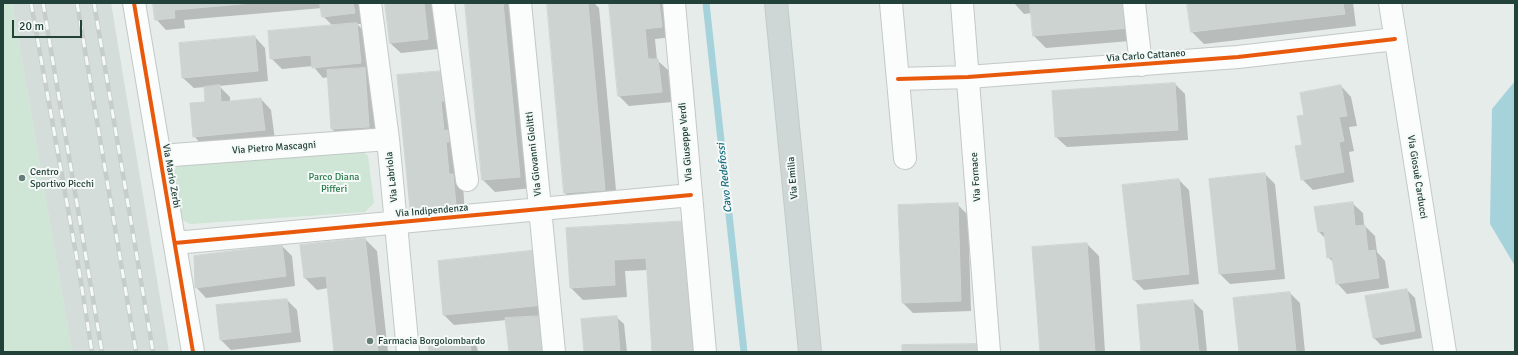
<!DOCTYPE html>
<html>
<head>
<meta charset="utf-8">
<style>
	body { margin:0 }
	#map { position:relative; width:1518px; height:355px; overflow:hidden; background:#e6ece9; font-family:Signika,sans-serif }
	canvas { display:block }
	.frame { position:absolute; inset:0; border:4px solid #224139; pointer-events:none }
	.scale { position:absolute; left:12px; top:20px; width:70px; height:18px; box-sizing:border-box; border:2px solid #224139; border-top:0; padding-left:5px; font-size:12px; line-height:14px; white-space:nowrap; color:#224139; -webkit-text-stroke:3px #f5faf8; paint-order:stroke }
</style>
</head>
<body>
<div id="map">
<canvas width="1518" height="355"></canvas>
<div class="frame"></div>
<div class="scale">20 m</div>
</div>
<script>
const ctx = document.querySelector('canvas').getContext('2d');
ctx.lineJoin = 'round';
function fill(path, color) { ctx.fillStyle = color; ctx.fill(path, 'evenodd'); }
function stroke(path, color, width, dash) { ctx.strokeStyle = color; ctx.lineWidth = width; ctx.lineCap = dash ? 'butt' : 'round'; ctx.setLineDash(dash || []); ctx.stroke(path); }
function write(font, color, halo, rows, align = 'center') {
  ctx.font = font + ' Signika,sans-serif'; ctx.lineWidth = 4; ctx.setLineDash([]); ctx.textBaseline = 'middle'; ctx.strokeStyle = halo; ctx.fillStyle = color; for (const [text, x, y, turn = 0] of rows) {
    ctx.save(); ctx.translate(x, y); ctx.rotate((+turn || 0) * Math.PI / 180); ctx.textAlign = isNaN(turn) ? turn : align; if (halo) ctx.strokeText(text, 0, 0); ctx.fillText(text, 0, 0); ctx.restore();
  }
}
const built = new Path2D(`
	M12 3H111L169 352H72Z`);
const green = new Path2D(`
	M3 3H12L72 352H3Z
	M360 149 368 156 374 203 365 212 190 224 179 218 173 173 178 165Z`);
const water = new Path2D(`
	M1515 81V266L1490 224 1492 109Z`);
const shadow = new Path2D(`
	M154 3H362L364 24H357L367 34 372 77 376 134 340 136 332 129 329 77 323 78 313 66 282 69 271 58 333 26 323 16 322 8 184 20 185 28 166 30 156 19Z
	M386 3H432L438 49 401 53 390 43Z
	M466 3H514L531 188 495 192 483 180Z
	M548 3H594L599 8 617 201 577 205 565 193Z
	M610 3H668L672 37 655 39 657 60 668 70 672 102 629 106 619 96Z
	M1014 3H1139L1142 40 1046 48 1034 36 1032 13 1024 14Z
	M1188 3H1353L1356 26 1204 44 1192 32Z
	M255 37 265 48 268 81 219 86 230 97V102L261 99 271 110 275 140 204 147 194 136 206 102 205 87 194 88 183 78 180 44Z
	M442 72 463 185 465 215 421 219 411 209Z
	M1175 84 1185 94 1188 140 1067 147 1056 137 1053 91Z
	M1341 86 1351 97 1357 126 1349 127 1354 151 1349 152 1354 182 1313 190 1302 179 1305 116Z
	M1265 174 1275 184 1285 279 1230 284 1220 274Z
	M1179 180 1189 190 1199 284 1144 290 1134 280Z
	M1352 203 1363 213 1364 225 1375 236 1377 252 1385 261 1389 288 1347 294 1337 283 1334 263 1328 257 1326 239 1319 232Z
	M957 204 968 215 971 311 913 313 903 303Z
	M689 222 653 352 648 270 625 271 627 297 583 300 571 288 567 229Z
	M365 239 377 251 388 352H335L328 288 317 290 305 278Z
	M1087 244 1099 256 1105 352H1041Z
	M282 246 292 256 295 286 206 298 196 287Z
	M538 252 554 315 510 352 507 320 454 325 444 315Z
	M1407 290 1415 298 1422 338 1381 345 1374 338Z
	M1290 293 1300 303 1305 352H1240Z
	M287 300 297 310 301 342 231 350 221 340Z
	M1193 301 1203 311 1207 352H1142Z
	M616 317 624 324 627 352H585Z
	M470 339 477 347 478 352H430Z`);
const stream = new Path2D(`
	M706 3 744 352`);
const building = new Path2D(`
	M153 3H253L174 10 175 18 155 20Z
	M320 3H353L355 13 322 17Z
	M385 3H424L428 39 390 43Z
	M465 3H503L520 177 482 180Z
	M547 3H588L605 190 564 193Z
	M609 3H659L662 27 645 29 648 59H658L662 92 618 96Z
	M1030 3H1128L1130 28 1033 36Z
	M1187 3H1343L1345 14 1191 32Z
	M357 23 361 63 312 68 311 55 270 59 268 31Z
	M255 36 258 71 182 78 179 43Z
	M365 68 369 127 331 129 327 70Z
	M443 71 445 101H441L444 131 448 130 449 142H446L449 174H453L456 205 410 209 397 75Z
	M1175 83 1178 130 1055 137 1052 91Z
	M220 85 221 102 261 98 265 130 193 137 190 103 205 102 204 87Z
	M1341 85 1347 116 1339 117 1344 141 1339 142 1344 172 1301 180 1295 146 1302 145 1297 116 1304 115 1300 93Z
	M1265 173 1275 269 1219 274 1209 179Z
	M1179 179 1189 274 1133 280 1122 185Z
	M1353 202 1355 226 1365 225 1368 251 1375 250 1379 278 1336 284 1332 257 1327 258 1324 231 1318 232 1314 207Z
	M958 203 961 301 902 303 898 205Z
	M690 221 698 352H652L646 258 614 260 615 285 570 288 566 228Z
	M365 238 378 352H334L326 276 304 278 300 245Z
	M1087 243 1095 352H1040L1032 247Z
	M282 245 286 276 195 288 194 256Z
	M538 250 544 305 443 315 438 261Z
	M1407 289 1415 331 1373 338 1365 296Z
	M1290 292 1296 352H1239L1233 298Z
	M287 299 291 332 220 340 216 305Z
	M1193 300 1199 352H1141L1137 305Z
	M545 316 553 352H509L505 318Z
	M617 316 620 352H584L581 319Z
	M470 338 471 352H429L428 344Z
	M977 344V352H902V345Z`);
const minor = new Path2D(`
	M134 3 193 352
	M370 3 388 139 408 352
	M443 3 467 180
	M520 3 554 352
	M674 3 705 352
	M891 3 905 158
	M962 3 989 352
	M1134 3 1141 65
	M1390 3 1445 352
	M898 79 968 77 1238 57 1395 39
	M160 156 388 139
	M175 243 691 195`);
const major = new Path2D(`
	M776 3 810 352`);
const rail = new Path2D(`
	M31 3 80 276 92 352
	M43 3 102 352
	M77 3 136 352
	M94 3 153 352`);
const cycleway = new Path2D(`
	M134 3 193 352
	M898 79 968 77 1238 57 1395 39
	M175 243 691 195`);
const markers = [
	[22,178,4,"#677d77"],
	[370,341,4,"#677d77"]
];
const streetNames = [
	["Via Carlo Cattaneo",1146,56,-4],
	["Via Giuseppe Verdi",686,142,-95],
	["Via Pietro Mascagni",274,148,-4],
	["Via Giovanni Giolitti",534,154,-96],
	["Via Mario Zerbi",171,176,80],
	["Via Labriola",392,177,-96],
	["Via Fornace",976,177,-94],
	["Via Giosuè Carducci",1417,177,81],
	["Via Emilia",793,178,-95],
	["Via Indipendenza",432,211,-5]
];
const poiNames = [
	["Centro",30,172],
	["Sportivo Picchi",30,184],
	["Farmacia Borgolombardo",378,341]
];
const parkNames = [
	["Parco Diana",334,177],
	["Pifferi",334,189]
];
const waterNames = [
	["Cavo Redefossi",725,178,-96]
];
fill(built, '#d4ddd9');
fill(green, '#cfe5d6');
fill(water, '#a6d3db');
fill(shadow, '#0003');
stroke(stream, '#a6d3db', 7);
fill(building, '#cdd3d1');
stroke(building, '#cfd5d2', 1);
stroke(minor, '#c3c9c6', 24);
stroke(major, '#c2cbc8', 24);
stroke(minor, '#fbfcfc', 22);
stroke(major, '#ced7d5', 22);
stroke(rail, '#c7cdca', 4.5);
stroke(rail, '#f5faf8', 3, [9]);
stroke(cycleway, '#e8590c', 4);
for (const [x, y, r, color] of markers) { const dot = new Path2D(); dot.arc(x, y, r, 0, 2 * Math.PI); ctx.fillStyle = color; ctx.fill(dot); stroke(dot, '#f5faf8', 1.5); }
write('10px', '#224139', '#f5faf8', streetNames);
write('10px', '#224139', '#f5faf8', poiNames, 'left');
write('10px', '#2a7a4b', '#f5faf8', parkNames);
write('italic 11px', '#196d80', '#f5faf8', waterNames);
</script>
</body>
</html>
